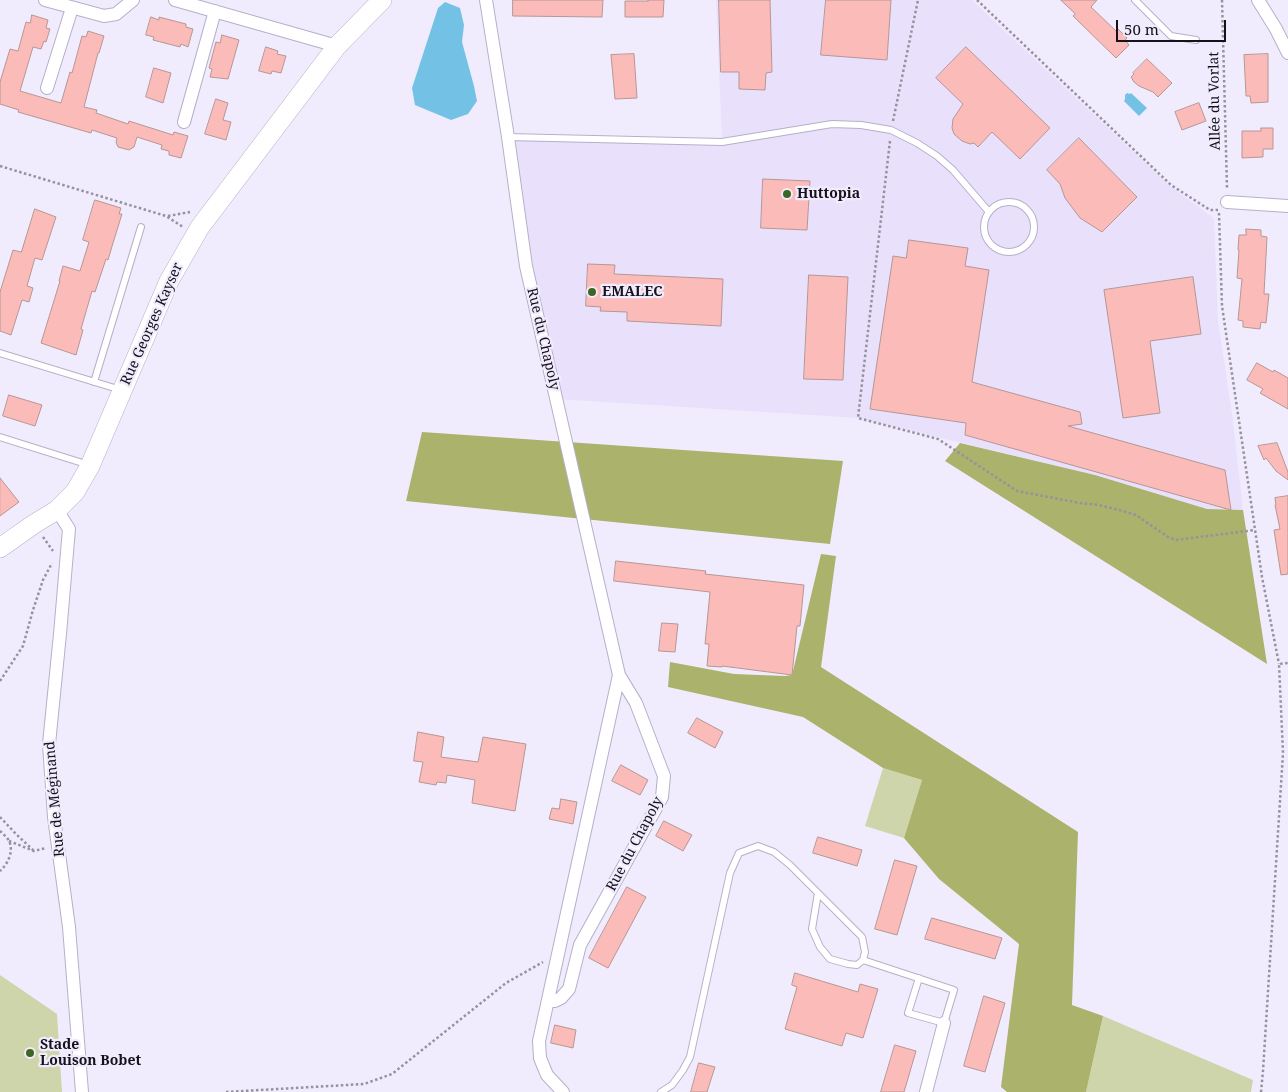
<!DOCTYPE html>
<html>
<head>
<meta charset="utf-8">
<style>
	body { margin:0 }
	#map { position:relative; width:1288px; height:1092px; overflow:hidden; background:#f1ecfd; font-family:"Noto Serif",serif }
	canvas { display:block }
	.scale { position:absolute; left:1116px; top:20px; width:110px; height:22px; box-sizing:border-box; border:2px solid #15121b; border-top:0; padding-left:6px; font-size:15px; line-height:18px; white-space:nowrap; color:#15121b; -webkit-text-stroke:4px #f1ecfd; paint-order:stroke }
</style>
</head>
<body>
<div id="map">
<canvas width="1288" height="1092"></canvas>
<div class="scale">50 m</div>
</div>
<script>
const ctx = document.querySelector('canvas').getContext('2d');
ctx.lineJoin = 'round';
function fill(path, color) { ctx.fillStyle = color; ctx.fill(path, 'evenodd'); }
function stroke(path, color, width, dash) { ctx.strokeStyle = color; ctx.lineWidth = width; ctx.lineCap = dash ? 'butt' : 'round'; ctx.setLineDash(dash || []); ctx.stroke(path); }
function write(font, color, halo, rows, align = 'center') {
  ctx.font = font + ' "Noto Serif",serif'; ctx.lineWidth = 4.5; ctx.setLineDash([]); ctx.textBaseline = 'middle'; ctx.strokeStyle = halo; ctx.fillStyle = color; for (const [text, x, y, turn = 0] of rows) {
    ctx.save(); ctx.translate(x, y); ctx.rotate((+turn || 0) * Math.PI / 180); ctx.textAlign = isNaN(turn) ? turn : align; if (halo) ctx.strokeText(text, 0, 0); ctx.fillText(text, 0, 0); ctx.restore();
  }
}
const built = new Path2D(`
	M716 0H972L1170 186 1214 218 1218 320 1233 420 1243 510 1207 509 1095 475 858 418 556 399 508 137 722 142Z`);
const green = new Path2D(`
	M883 768 922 780 904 838 865 826Z
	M0 975 57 1014 62 1092H0Z
	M1103 1016 1253 1080 1251 1092H1086Z`);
const forest = new Path2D(`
	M422 432 843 461 830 544 406 501Z
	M960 443 1095 475 1207 509 1243 510 1267 664 945 461Z
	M821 554 836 556 821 667 1078 832 1072 1005 1103 1016 1086 1092H1007L1001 1087 1019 944 939 879 904 838 922 780 883 768 803 717 668 687 670 662 734 674 785 676 792 675Z`);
const water = new Path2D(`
	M445 2 460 8 464 25 462 42 474 86 477 101 468 114 451 120 415 105 412 88 438 8Z
	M1127 93 1130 94 1131 93 1147 108 1139 116 1124 101 1125 99V95Z`);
const building = new Path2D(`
	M513 0H603L602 17 513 16Z
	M648 0H664L663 17H625V1H648Z
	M719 0H770L772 72 766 73 765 90 739 89V72H721Z
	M826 0H891L887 60 821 55Z
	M1061 0H1097L1091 7 1116 31 1118 29 1127 38 1125 40 1129 45 1116 58 1073 16 1075 14Z
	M32 15 48 20 46 28 50 29 46 42 44 41 41 49 33 47 20 91 61 103 70 72 72 73 82 36 86 37 88 31 104 36 99 53H98L84 107 97 110 96 113 128 124 129 121 173 135 174 132 188 136 181 158 169 155V151L161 149 162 145 137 137 134 147 129 150 118 147 116 142 117 138 92 130 91 133 18 112 19 110 0 104V82L10 49 18 51 26 22 30 23Z
	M151 17 159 20V17L186 24V27L193 29 188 47 181 44 180 47 153 40 154 37 146 35Z
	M222 35 239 40 228 79 210 77 212 69 209 68 216 42 220 43Z
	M266 47 278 51 277 54 286 56 281 73 272 71 271 74 259 71Z
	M966 47 1050 128 1020 159 992 132 978 147 974 143 970 144 962 141 954 134 952 128 953 119 963 104 936 78Z
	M634 54 637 98 615 99 611 55Z
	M1268 54V102L1251 103 1250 96H1246L1244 55Z
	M1147 59 1172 83 1158 97 1153 92 1139 86 1134 82 1131 77 1134 74 1133 73Z
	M154 68 171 73 163 103 146 97Z
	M216 99 228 103 223 120 231 122 226 140 205 134Z
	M1199 103 1206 121 1182 130 1175 112Z
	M1261 128H1273V149H1263V157L1242 158V131H1261Z
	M1079 138 1137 197 1102 232 1080 218 1065 198 1060 184 1047 170Z
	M763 179 810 181 807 230 761 228Z
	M95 200 121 208 119 214H122L113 243 108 260 106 259 95 292 92 291 81 329 83 330 76 355 41 343 60 281H59L63 266 80 271 89 242 83 240Z
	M35 209 56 217 42 260 35 258 27 286 33 288 29 302 22 300 11 335 0 331V292L13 250 21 252Z
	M1246 229 1261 230V236L1267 237 1264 294H1269L1266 323 1261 322 1260 329 1243 327V321L1238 320 1242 279 1237 278 1239 250H1238L1239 235H1246Z
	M909 240 968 248 965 266 989 270 972 382 1080 412 1082 424 1068 426 1225 470 1231 510 965 435 966 423 870 409 893 256 906 258Z
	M588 264 615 265 614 274 723 279 721 326 627 321V312L600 311 601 307 586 306Z
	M809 275 848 277 843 380 804 379Z
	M1193 277 1201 334 1150 341 1160 413 1123 418 1104 290Z
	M1257 363 1273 372 1274 370 1288 378V409L1260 393 1263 389 1247 380Z
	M9 395 42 405 35 426 3 416Z
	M1277 443 1288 472V480L1276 471 1266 458 1264 460 1258 446Z
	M0 478 19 502 0 516Z
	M1288 496V574L1281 575 1274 530 1280 529 1275 505H1276L1275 498Z
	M616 561 706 571 705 574 804 585 800 626H797L792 675 722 666V667L707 666 709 644H705L710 592 614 581Z
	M662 623 678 624 675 652 659 651Z
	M697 718 723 732 715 748 688 733Z
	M418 732 444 737 441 757 478 762 483 737 526 744 515 811 472 803 475 780 447 775 446 783 437 782 436 785 419 782 423 762 414 761Z
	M621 765 648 780 640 795 612 781Z
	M561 799 577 802 573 824 549 819 552 808 559 809Z
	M664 821 692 835 683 851 656 836Z
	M818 837 862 850 857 866 813 853Z
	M895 860 917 866 897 935 875 929Z
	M627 887 646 897 608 968 589 958Z
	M932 918 1002 938 995 959 925 939Z
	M795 973 858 992 860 984 878 989 863 1038 846 1033 842 1046 785 1029 797 987 792 985Z
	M984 996 1005 1003 985 1072 964 1066Z
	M555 1025 576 1030 573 1048 551 1043Z
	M895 1045 916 1051 904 1092H881Z
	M699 1063 715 1067 707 1092H691Z`);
const path = new Path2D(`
	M977 0 1171 185 1210 210H1218
	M1222 0 1227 188
	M893 121 918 0
	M890 141 858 418 938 439 1017 491 1080 503 1099 505 1123 511 1136 515 1168 537 1176 540 1255 530
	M0 166 166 216 183 227
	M1219 213 1222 306 1262 577 1279 664
	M168 216 190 212
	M43 537 53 551
	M0 681 23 646 33 610 43 580 52 563
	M0 817 16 834 33 850
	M0 831C3 834 7 837 9 841 14 851 8 864 0 871
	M9 841 34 851 46 848
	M226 1092 364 1084 392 1074 506 983 543 962
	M1261 1092 1263 1071 1283 753 1279 664 1288 663`);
const lane = new Path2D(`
	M1135 0 1171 36 1196 40
	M508 137 722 142 832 124 861 125 891 130 917 143 937 156 953 170 989 212
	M984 227a25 25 0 1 1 50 0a25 25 0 1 1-50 0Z
	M0 353 121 390
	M94 382 141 227
	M0 437 89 465
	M863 960 954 990 944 1023 908 1013 919 978
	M661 1092 672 1085 683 1070 690 1057 730 873 739 853 758 846 774 852 790 865 862 937 865 952 863 960 857 965 848 964 830 959 820 947 812 929 818 893`);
const street = new Path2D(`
	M45 0 104 16 116 14 133 0
	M175 0 337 46
	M486 0 508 137 526 266 619 675 636 703 664 776 662 797 580 945 569 989 561 998 555 1001H548
	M1258 0 1276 29 1288 53
	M47 88 72 8
	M184 122 215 11
	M1227 202 1288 206
	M57 510 69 529 60 634 49 744 54 817 69 927 82 1092
	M563 1092 547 1075 540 1058 539 1041 619 675
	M926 1092 944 1023`);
const secondary = new Path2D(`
	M0 548 34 524 57 510 75 492 90 466 169 281 200 227 337 46 382 0`);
const markers = [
	[787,194,5,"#3c6622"],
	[592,292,5,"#3c6622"],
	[30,1053,5,"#3c6622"]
];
const streetNames = [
	["Allée du Vorlat",1215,101,-91],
	["Rue Georges Kayser",152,324,-66],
	["Rue du Chapoly",543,339,77],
	["Rue de Méginand",55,799,-95],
	["Rue du Chapoly",635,844,-62]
];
const poiNames = [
	["Huttopia",797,194],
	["EMALEC",602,292],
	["Stade",40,1045],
	["Louison Bobet",40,1061]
];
fill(built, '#e9e1fc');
fill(green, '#cfd5aa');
fill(forest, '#abb26b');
fill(water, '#73c2e6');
fill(building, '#fbbbb9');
stroke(building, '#b69695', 1);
stroke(lane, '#b7afc9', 8);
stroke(street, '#b7afc9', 14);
stroke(secondary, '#b7afc9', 20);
stroke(path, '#95919e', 2.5, [2.5, 2.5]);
stroke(lane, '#fff', 6);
stroke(street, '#fff', 12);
stroke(secondary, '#fff', 19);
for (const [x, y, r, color] of markers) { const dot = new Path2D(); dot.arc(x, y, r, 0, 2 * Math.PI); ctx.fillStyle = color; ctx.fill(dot); stroke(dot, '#f1ecfd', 2); }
write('14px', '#15121b', '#f1ecfd', streetNames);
write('bold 14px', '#15121b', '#f1ecfd', poiNames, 'left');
</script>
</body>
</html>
